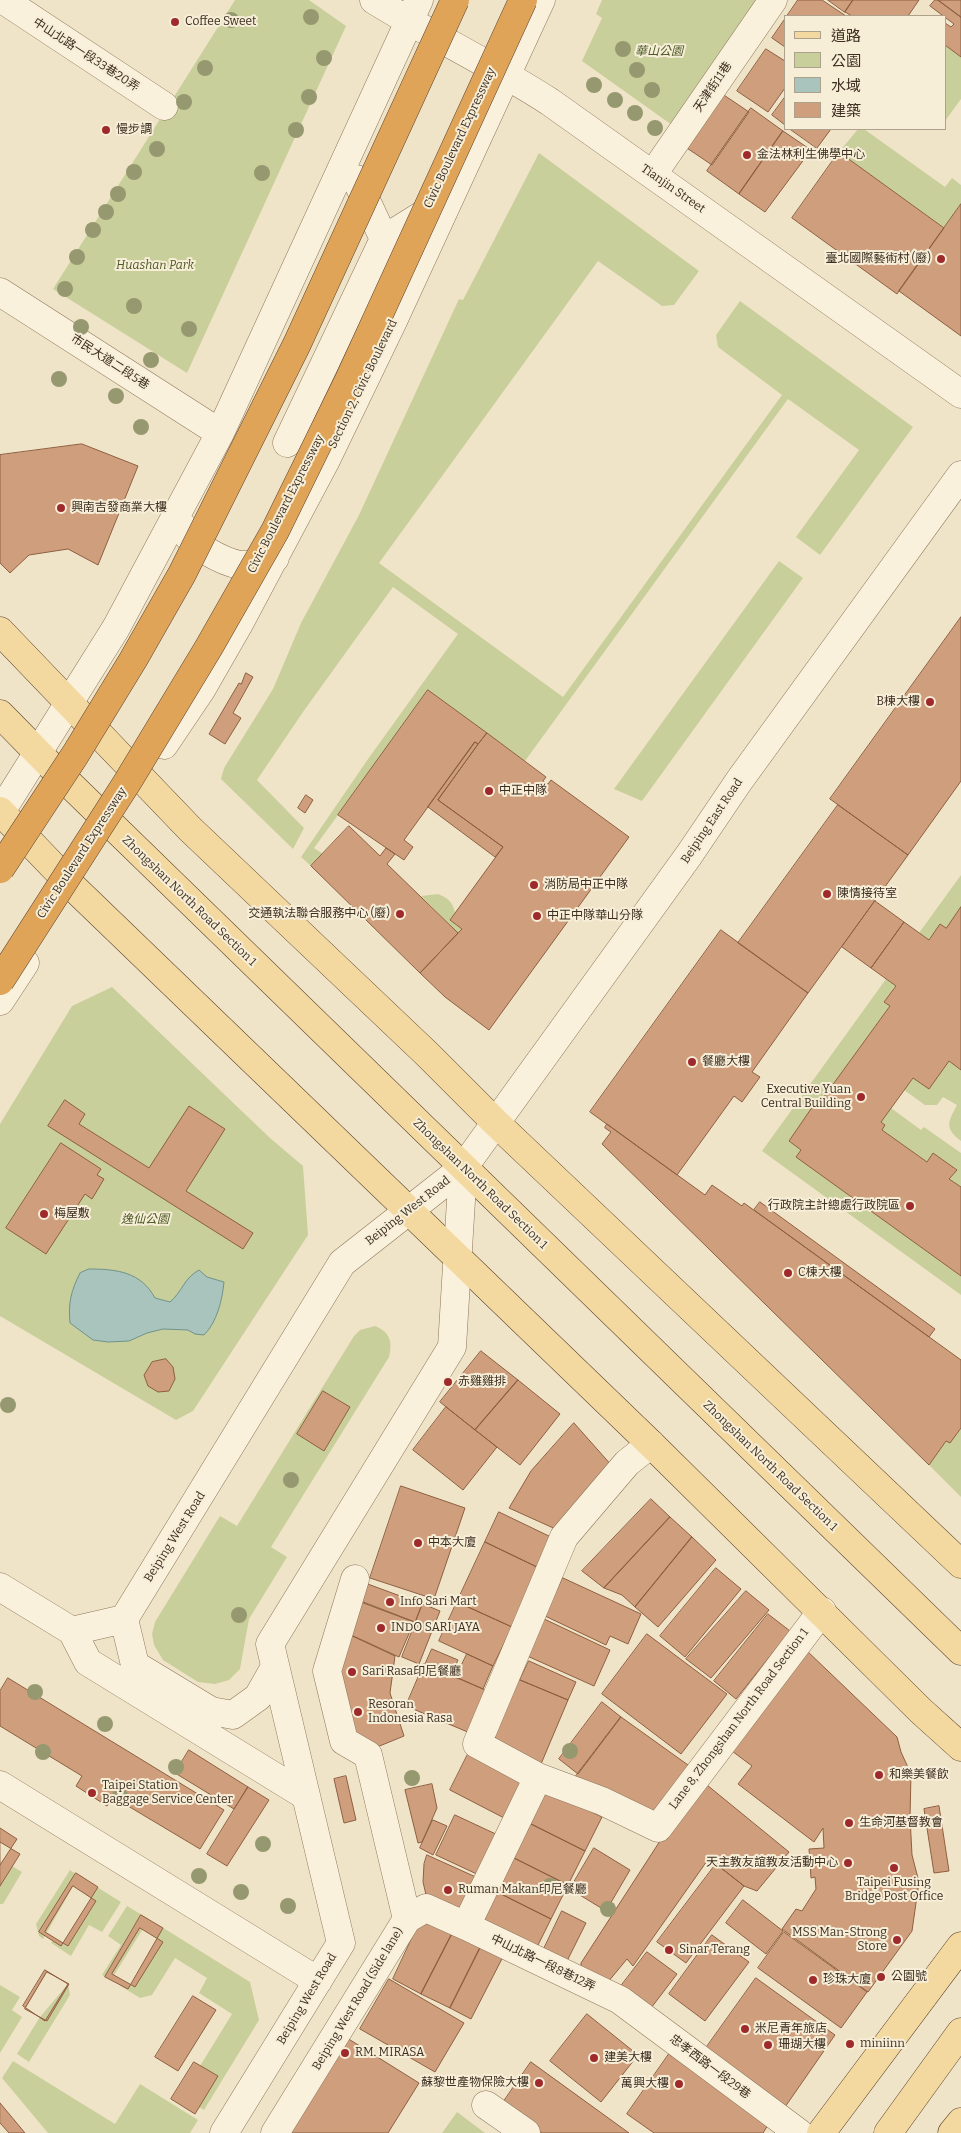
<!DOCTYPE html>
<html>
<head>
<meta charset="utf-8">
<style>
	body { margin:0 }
	#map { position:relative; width:961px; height:2133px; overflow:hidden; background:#f0e4c8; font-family:Bitter,"Noto Sans TC",serif }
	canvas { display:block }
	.legend { position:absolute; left:784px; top:15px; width:162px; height:115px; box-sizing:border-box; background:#f7eed8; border:1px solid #ada18e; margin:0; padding:6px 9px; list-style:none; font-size:15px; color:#3d2e20 }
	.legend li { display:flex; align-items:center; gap:10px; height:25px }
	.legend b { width:25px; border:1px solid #ada18e }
</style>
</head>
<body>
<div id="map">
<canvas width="961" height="2133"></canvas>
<ul class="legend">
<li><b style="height:6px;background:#f3d9a0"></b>道路</li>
<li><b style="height:14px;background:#c9cf9b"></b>公園</li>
<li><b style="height:14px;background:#a9c4bc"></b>水域</li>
<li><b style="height:14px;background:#cf9f7d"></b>建築</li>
</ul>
</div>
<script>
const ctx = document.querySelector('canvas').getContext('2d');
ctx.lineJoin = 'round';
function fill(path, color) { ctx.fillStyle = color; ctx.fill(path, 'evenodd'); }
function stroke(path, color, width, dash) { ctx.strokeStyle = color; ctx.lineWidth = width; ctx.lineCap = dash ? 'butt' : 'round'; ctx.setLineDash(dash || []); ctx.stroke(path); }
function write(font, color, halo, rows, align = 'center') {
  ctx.font = font + ' Bitter,"Noto Sans TC",serif'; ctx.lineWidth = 4; ctx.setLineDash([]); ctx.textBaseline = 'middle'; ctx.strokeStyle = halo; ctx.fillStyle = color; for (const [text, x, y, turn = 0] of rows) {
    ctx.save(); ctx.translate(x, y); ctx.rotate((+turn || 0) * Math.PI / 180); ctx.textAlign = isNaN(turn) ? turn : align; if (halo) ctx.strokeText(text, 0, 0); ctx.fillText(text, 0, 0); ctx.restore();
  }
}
const green = new Path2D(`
	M235 0H309L346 26 187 373 53 289Z
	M602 0H757L672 125 582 61 602 18 596 14Z
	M945 45 961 57V99L945 121Z
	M858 129H864L945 187 952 178 961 185V204L944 228 839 152Z
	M539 153 699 271 674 305 662 306 598 261 379 563 563 697 782 395 718 347 716 335 740 301 913 427 820 555 796 537 859 450 788 399 525 761 428 691 314 848 323 854 311 866 301 857 368 759 458 634 393 587 303 712 257 780 304 828 293 849 221 779 224 768 273 689 301 623 359 515 459 299 463 300Z
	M779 561 803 578 642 801 614 789Z
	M961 875V907L946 928 940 924 929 940 919 933Z
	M438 894C448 898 453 902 455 913L450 920 462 929 458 933 421 896Z
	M886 979 896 986 884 1002 890 1006 818 1105 815 1104 789 1141 801 1150 796 1157 961 1276V1295L762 1151Z
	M112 987 270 1138 303 1166 308 1235 193 1411 176 1420 0 1316V1124L72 1006Z
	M949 1061 961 1070V1141C944 1128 948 1122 957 1105L943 1097 937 1105H925L904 1090 913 1078Z
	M891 1108 921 1130 924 1127 961 1153V1187L949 1179 956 1169 933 1153 927 1162 882 1130 885 1125 881 1122Z
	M375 1326C390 1332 393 1342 389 1357L271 1547 287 1557 249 1619 240 1669 229 1680 215 1684 198 1682 163 1660 154 1645 152 1634 155 1622 220 1516 237 1526 354 1336 360 1330Z
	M961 1428V1497L929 1465 946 1441 950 1443Z
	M12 1866 22 1872 3 1904H0V1886Z
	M70 1870 79 1876 43 1939 39 1936 36 1924Z
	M89 1882 121 1902 102 1932 89 1925 71 1956 51 1943 54 1938 68 1946 96 1901 82 1892Z
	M127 1906 149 1919 111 1980 102 1975 121 1945 108 1936Z
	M157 1924 250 1982 259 2020 204 2110 199 2107 218 2076 200 2066 232 2014 199 1993 207 1978 175 1958 152 1995 140 1998 119 1985 123 1980 135 1987 162 1942 150 1934Z
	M68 1984 70 1995 29 2062 17 2054 40 2017Z
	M0 1985 20 1997 12 2010 22 2017 0 2053Z
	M13 2061 115 2124 140 2084 198 2120 190 2133H48L2 2078Z
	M457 2112 485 2133H442Z`);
const water = new Path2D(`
	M89 1269C117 1269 141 1272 155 1298L170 1302C182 1292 184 1278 199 1270L207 1277 224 1282C222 1301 217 1322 204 1335L195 1334 188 1330 163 1329 147 1333 129 1341 108 1342 93 1340 70 1323C68 1303 71 1291 80 1273Z`);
const building = new Path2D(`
	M798 0H822L846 16H787Z
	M828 0H853L845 12Z
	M853 0H919L908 16H852L845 12Z
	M935 0H938L961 17V57L945 45V23L951 27 954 24 930 6Z
	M938 0H961V17Z
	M785 19V47L772 38Z
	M766 49 785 61V88L768 112 737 91Z
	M712 87 749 112 712 165 675 140Z
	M785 97V125L772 115Z
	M751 108 783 131 739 194 707 171Z
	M790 129H831L817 148Z
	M783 131 811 150 765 212 739 194Z
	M839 152 944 228 897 294 792 218Z
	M961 204V336L899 291Z
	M82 444 138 466 98 565 68 549 29 555 10 573 0 563V455Z
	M961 617V781L908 855 830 799Z
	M246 673 253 677 233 713 241 718 225 744 209 734 239 683 241 684Z
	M428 690 487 733 478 744 475 742 404 840 413 847 404 860 338 815Z
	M487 733 546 777 543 781 548 784 551 780 629 837 489 1030 445 997 420 973 462 929 450 920 503 847 438 800Z
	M475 742 478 744 438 800 503 847 495 857 428 807Z
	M306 795 313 800 305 813 298 808Z
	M838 805 908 855 808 993 738 943Z
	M349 826 380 856 386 848 395 854 387 864 458 933 420 973 311 866Z
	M875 901 904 922 871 968 842 947Z
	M961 907V1070L949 1061 929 1089 913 1078 881 1122 885 1125 882 1130 927 1162 933 1153 957 1170 949 1179 961 1187V1276L796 1157 801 1150 789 1141 815 1103 818 1105 890 1006 884 1002 896 986 871 968 904 922 929 940 940 924 946 928Z
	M721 930 808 993 752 1072 760 1077 742 1102 734 1096 677 1175 590 1112Z
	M65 1100 85 1114 79 1124 149 1168 189 1106 225 1129 186 1191 253 1233 243 1249 48 1126Z
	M607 1124 705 1195 712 1185 742 1206 744 1203 961 1360V1428L950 1443 946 1441 929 1465 602 1144 611 1132 605 1128Z
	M61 1143 101 1169 97 1175 104 1179 92 1199 85 1194 46 1254 6 1228Z
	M760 1202 935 1329 929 1337 754 1210Z
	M481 1351 518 1380 475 1430 440 1402Z
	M166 1359 173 1367 175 1379 169 1391 158 1392 148 1386 144 1375 152 1362Z
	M518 1380 560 1414 520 1465 475 1430Z
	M323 1391 350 1407 324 1451 297 1434Z
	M446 1407 497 1447 463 1490 413 1450Z
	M574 1423 613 1467 560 1531 509 1508 531 1471Z
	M401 1486 465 1508 434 1599 370 1578Z
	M651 1499 670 1517 604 1588 582 1571Z
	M499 1512 553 1538 539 1568 485 1542Z
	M670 1517 692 1537 635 1607 622 1595 604 1588Z
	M692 1537 716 1560 658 1627 635 1607Z
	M485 1542 539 1568 512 1627 457 1602Z
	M716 1568 741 1589 685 1657 660 1636Z
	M563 1578 641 1614 628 1644 610 1636 606 1645 545 1616Z
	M365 1583 422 1604 415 1622 358 1600Z
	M746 1591 769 1610 711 1678 686 1659Z
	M358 1601 414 1622 399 1657 349 1634Z
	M457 1602 512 1627 493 1666 439 1641Z
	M423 1604 440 1611 419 1664 402 1657Z
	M768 1614 790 1631 736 1699 714 1681Z
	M542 1618 610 1650 594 1686 525 1655Z
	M348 1634 395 1656 390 1693 404 1736 360 1754 340 1691 341 1666Z
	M647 1634 727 1694 681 1754 602 1694Z
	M432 1649 458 1660 451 1676 425 1665Z
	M805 1649 897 1737 901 1752 911 1774 910 1817 912 1855 919 1882 912 1931 868 1992 782 1929 796 1909 802 1911 816 1889 815 1877 811 1878 809 1849 824 1848 823 1828 814 1842 738 1784 752 1766 728 1748Z
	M467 1654 493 1666 483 1689 456 1677Z
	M529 1661 576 1682 568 1700 520 1680Z
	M424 1664 488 1691 470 1733 406 1706Z
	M513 1677 568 1700 541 1764 499 1747 491 1726Z
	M8 1678 224 1810 200 1849 113 1797 107 1806 76 1786 82 1776 0 1726V1691Z
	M602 1702 621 1717 578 1774 559 1759Z
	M621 1717 695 1770 661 1812 637 1814 573 1780Z
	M189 1750 248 1787 234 1809 175 1773Z
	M469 1752 527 1782 508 1820 450 1790Z
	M346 1776 356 1820 344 1823 334 1779Z
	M432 1784 437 1808 422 1842 418 1843 405 1790Z
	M707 1785 789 1852 757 1891 744 1886 716 1864 707 1861 633 1966 627 1959 603 1988 581 1977V1963L693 1790Z
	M248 1787 269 1800 227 1866 207 1854Z
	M544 1788 602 1817 585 1851 527 1822Z
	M939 1806 949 1871 934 1873 924 1809Z
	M455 1815 500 1836 481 1876 436 1855Z
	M433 1820 447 1826 433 1855 420 1848Z
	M527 1822 585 1851 568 1885 510 1856Z
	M0 1828 17 1839 0 1865Z
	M0 1842 20 1854 0 1886Z
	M594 1848 630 1870 606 1911 570 1889Z
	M427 1855 478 1878 458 1913 427 1899 423 1882 424 1864Z
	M510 1856 568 1885 551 1919 493 1890Z
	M716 1864 744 1886 686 1963 657 1942Z
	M76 1873 98 1887 61 1946 39 1932Z
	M73 1886 96 1901 68 1946 45 1932Z
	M493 1890 551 1919 534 1953 476 1923Z
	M743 1900 783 1931 766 1954 726 1923Z
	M562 1911 586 1923 564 1967 541 1955Z
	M141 1915 163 1928 128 1989 105 1977Z
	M423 1915 456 1926 421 1994 393 1979Z
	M456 1926 484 1940 450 2008 421 1994Z
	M140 1928 163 1942 135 1987 112 1974Z
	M784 1932 867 1992 841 2028 758 1968Z
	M712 1935 749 1962 705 2021 669 1994Z
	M484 1940 506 1951 471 2019 450 2008Z
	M647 1952 677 1974 648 2012 618 1990Z
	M45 1970 68 1984 45 2021 23 2006Z
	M47 1972 69 1984 47 2021 25 2009Z
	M756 1978 835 2035 785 2107 701 2055Z
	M389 1979 464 2023 435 2072 360 2029Z
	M193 1996 216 2010 178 2071 155 2057Z
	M587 2014 638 2055 601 2102 550 2061Z
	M347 2038 419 2083 388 2133H288Z
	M669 2054 768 2125 763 2133H654L627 2114Z
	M194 2062 218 2076 195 2114 171 2099Z
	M531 2062 629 2133H542L502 2104Z
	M0 2103 25 2133H9L0 2123Z`);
const minor = new Path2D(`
	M374 0C432 36 493 65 550 102L961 394
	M8 3 164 106
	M653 174 773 0
	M356 179 384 239
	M0 292 220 433
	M287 443 384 239 435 207
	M183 527C187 544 224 562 240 565 250 566 265 560 275 558
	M164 745 201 690 240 622 326 460 393 321 541 0
	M0 813 116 628 220 433 419 0
	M0 1001 25 963
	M651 1444 627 1463 564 1537 477 1744 538 1777 602 1801 658 1828 822 1611
	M0 1587 72 1631 124 1619 342 1263 463 1168 689 855 739 781 961 475
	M124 1619 135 1665 211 1711 233 1715 258 1697 275 1667
	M72 1631 88 1662 306 1796
	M538 1777 466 1926 620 2000 799 2133
	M0 1785 318 1981
	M407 1919 426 1908 466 1926
	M486 2105 526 2133
	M224 2133 341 1943 270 1644 452 1347 463 1168
	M275 2133 407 1919 368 1755 344 1741 327 1671 355 1579`);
const major = new Path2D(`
	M0 631 190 829 427 1054 496 1123 961 1564
	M0 714 51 766 961 1651
	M0 811 73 887 651 1444 921 1711 961 1747
	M821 2133 961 1946
	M888 2133 961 2032
	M952 2133 961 2122`);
const highwayBridge = new Path2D(`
	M0 869 75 755 133 660 182 574 297 344 455 0
	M0 981 128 781 209 647 275 531 348 382 523 0`);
const trees = [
	[311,17],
	[231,20],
	[623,49],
	[324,58],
	[205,68],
	[637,70],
	[594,85],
	[652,90],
	[309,97],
	[615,100],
	[184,102],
	[635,113],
	[655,128],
	[296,130],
	[157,149],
	[134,172],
	[262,173],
	[118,194],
	[106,212],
	[93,230],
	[77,257],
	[65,289],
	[134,306],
	[81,327],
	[189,329],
	[151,360],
	[59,379],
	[116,396],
	[141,427],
	[8,1405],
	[291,1480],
	[239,1615],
	[35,1692],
	[105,1724],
	[570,1751],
	[43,1752],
	[176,1767],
	[412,1778],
	[120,1796],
	[263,1844],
	[199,1876],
	[550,1886],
	[241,1892],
	[288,1906],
	[608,1909]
];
const markers = [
	[175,22,5,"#9e2a2b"],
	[106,130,5,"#9e2a2b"],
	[747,155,5,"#9e2a2b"],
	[941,259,5,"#9e2a2b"],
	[61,508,5,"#9e2a2b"],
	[930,702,5,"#9e2a2b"],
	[489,791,5,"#9e2a2b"],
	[534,885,5,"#9e2a2b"],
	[827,894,5,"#9e2a2b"],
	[400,914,5,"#9e2a2b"],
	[537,916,5,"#9e2a2b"],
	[692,1062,5,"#9e2a2b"],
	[861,1097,5,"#9e2a2b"],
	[910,1206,5,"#9e2a2b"],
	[44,1214,5,"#9e2a2b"],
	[788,1273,5,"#9e2a2b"],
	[448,1382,5,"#9e2a2b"],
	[418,1543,5,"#9e2a2b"],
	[390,1602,5,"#9e2a2b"],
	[381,1628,5,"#9e2a2b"],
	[352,1672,5,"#9e2a2b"],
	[358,1712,5,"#9e2a2b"],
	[879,1775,5,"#9e2a2b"],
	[92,1793,5,"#9e2a2b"],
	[849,1823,5,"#9e2a2b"],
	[848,1863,5,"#9e2a2b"],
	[894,1868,5,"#9e2a2b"],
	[448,1890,5,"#9e2a2b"],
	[897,1940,5,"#9e2a2b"],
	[669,1950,5,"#9e2a2b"],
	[881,1977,5,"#9e2a2b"],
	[813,1980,5,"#9e2a2b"],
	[745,2029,5,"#9e2a2b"],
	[850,2044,5,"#9e2a2b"],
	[768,2045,5,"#9e2a2b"],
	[345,2053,5,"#9e2a2b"],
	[594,2058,5,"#9e2a2b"],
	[539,2083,5,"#9e2a2b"],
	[679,2084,5,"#9e2a2b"]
];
const poiNames = [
	["Coffee Sweet",185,22],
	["慢步調",116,130],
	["金法林利生佛學中心",757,155],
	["臺北國際藝術村 (廢)",931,259,"right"],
	["興南吉發商業大樓",71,508],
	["B棟大樓",920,702,"right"],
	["中正中隊",499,791],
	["消防局中正中隊",544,885],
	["陳情接待室",837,894],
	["交通執法聯合服務中心 (廢)",390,914,"right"],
	["中正中隊華山分隊",547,916],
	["餐廳大樓",702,1062],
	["Executive Yuan",851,1090,"right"],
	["Central Building",851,1104,"right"],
	["行政院主計總處行政院區",900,1206,"right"],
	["梅屋敷",54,1214],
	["C棟大樓",798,1273],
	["赤雞雞排",458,1382],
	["中本大廈",428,1543],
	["Info Sari Mart",400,1602],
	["INDO SARI JAYA",391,1628],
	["Sari Rasa印尼餐廳",362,1672],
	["Resoran",368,1705],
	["Indonesia Rasa",368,1719],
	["和樂美餐飲",889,1775],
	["Taipei Station",102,1786],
	["Baggage Service Center",102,1800],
	["生命河基督教會",859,1823],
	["天主教友誼教友活動中心",838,1863,"right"],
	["Taipei Fusing",894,1883,"center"],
	["Bridge Post Office",894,1897,"center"],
	["Ruman Makan印尼餐廳",458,1890],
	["MSS Man-Strong",887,1933,"right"],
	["Store",887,1947,"right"],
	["Sinar Terang",679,1950],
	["公園號",891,1977],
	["珍珠大廈",823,1980],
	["米尼青年旅店",755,2029],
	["miniinn",860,2044],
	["珊瑚大樓",778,2045],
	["RM. MIRASA",355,2053],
	["建美大樓",604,2058],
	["蘇黎世產物保險大樓",529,2083,"right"],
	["萬興大樓",669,2084,"right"]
];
const parkNames = [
	["華山公園",659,52],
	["Huashan Park",155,266],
	["逸仙公園",145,1220]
];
const streetNames = [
	["中山北路一段33巷20弄",86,55,33],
	["天津街11巷",713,87,-56],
	["Civic Boulevard Expressway",460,138,-65],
	["Tianjin Street",673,189,35],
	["市民大道二段5巷",110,362,33],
	["Section 2, Civic Boulevard",363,384,-64],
	["Civic Boulevard Expressway",286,504,-63],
	["Beiping East Road",712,821,-56],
	["Civic Boulevard Expressway",82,853,-57],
	["Zhongshan North Road Section 1",189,901,44],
	["Zhongshan North Road Section 1",480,1184,44],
	["Beiping West Road",408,1211,-38],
	["Zhongshan North Road Section 1",770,1466,44],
	["Beiping West Road",175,1537,-58],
	["Lane 8, Zhongshan North Road Section 1",739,1719,-53],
	["中山北路一段8巷12弄",543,1963,26],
	["Beiping West Road",307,1999,-59],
	["Beiping West Road (Side lane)",358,1999,-59],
	["忠孝西路一段29巷",710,2067,37]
];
fill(green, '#c9cf9b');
fill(water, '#a9c4bc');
stroke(water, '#6f938a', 1);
fill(building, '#cf9f7d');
stroke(building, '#8d5f41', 1);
stroke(minor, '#8d765c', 29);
stroke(major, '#5b4430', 29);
stroke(minor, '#faf1dc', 28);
stroke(major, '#f3d9a0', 28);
stroke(highwayBridge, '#5b4430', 29, []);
stroke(highwayBridge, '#e0a458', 28);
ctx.fillStyle = '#96986f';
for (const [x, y] of trees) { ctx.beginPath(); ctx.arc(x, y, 8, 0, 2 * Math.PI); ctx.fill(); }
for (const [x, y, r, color] of markers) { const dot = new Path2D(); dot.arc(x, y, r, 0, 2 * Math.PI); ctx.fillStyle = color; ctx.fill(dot); stroke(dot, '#f7eed8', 2); }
write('12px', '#3d2e20', '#f7eed8', poiNames, 'left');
write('italic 12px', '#4d5a26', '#f7eed8', parkNames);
write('12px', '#3d2e20', '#f7eed8', streetNames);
</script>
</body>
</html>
